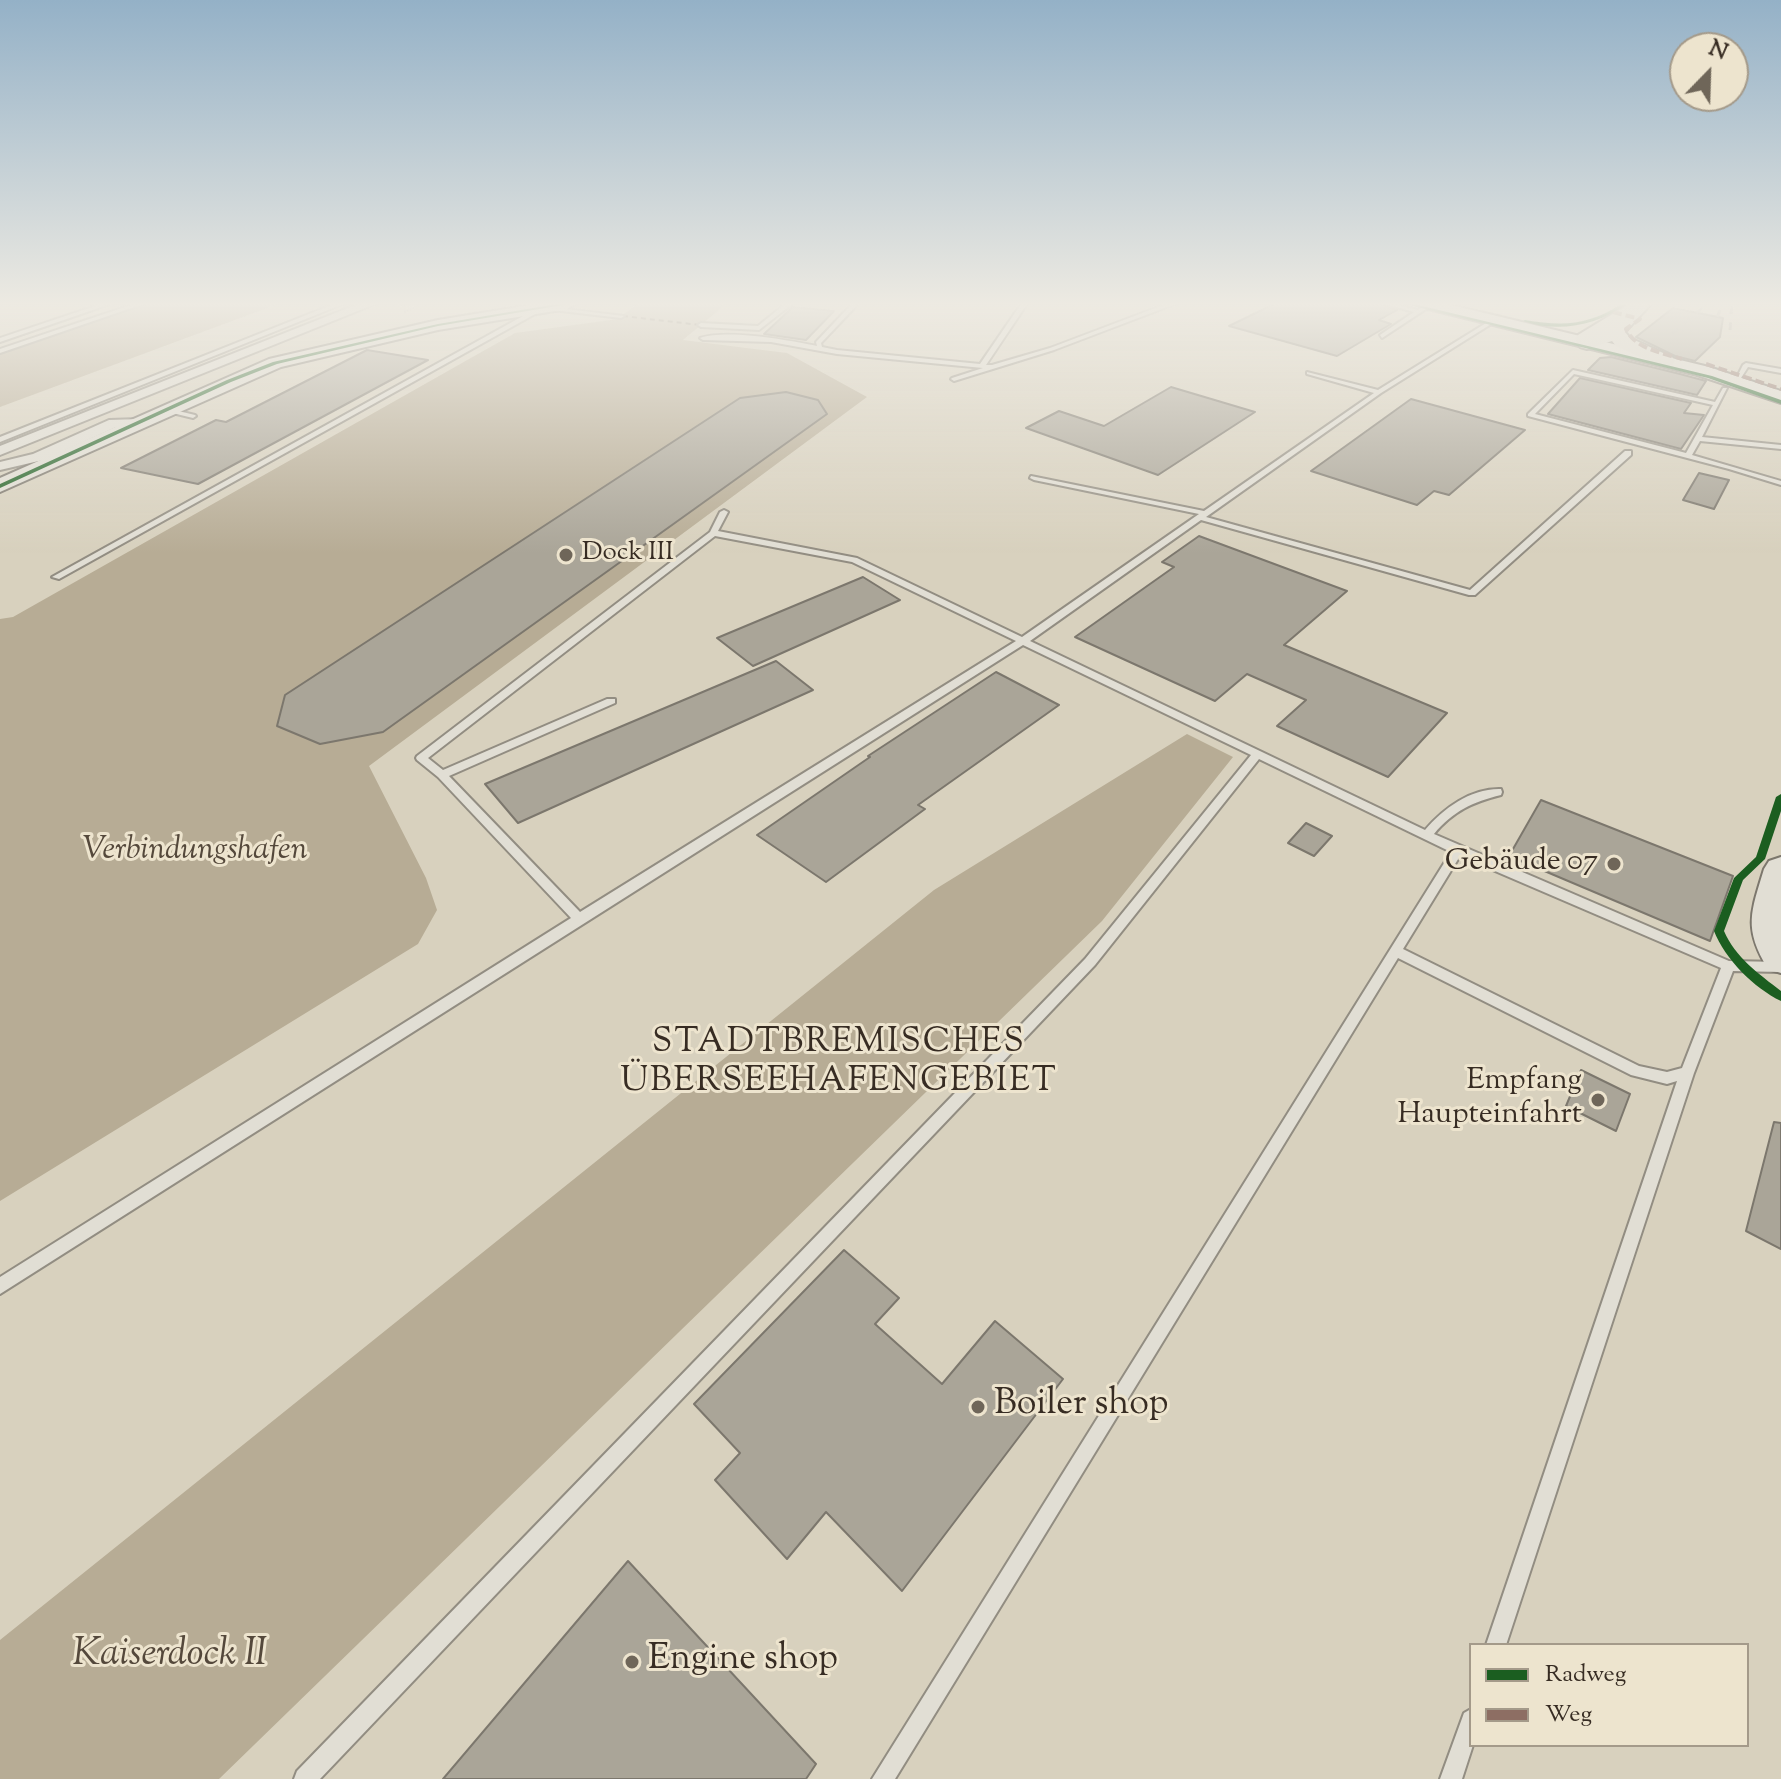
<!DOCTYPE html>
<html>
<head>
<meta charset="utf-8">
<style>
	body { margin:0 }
	#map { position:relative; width:1781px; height:1779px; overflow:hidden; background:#d8d1be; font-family:"Sorts Mill Goudy",serif }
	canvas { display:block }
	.legend { position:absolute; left:1469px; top:1643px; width:280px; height:104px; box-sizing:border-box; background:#ede4ce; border:2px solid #a49a8a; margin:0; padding:10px 14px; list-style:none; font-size:24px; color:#372c23 }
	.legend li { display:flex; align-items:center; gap:16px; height:40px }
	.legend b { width:40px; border:2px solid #a49a8a }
	.north { position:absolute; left:1669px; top:32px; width:80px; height:80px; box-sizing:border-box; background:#ede4ce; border:2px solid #a49a8a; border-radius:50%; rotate:23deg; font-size:22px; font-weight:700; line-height:32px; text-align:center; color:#372c23 }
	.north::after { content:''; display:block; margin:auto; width:28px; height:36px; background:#6f6659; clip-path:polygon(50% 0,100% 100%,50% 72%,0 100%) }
</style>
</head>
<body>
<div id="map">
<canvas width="1781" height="1779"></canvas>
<ul class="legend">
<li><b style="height:10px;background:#1b5e20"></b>Radweg</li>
<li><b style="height:10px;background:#8d6e63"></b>Weg</li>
</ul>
<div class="north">N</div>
</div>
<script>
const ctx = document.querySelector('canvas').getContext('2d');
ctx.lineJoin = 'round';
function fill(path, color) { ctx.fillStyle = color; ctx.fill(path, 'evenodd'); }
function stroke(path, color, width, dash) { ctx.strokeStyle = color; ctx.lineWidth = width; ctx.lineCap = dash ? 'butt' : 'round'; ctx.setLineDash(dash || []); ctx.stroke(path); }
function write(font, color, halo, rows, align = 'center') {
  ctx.font = font + ' "Sorts Mill Goudy",serif'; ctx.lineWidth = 6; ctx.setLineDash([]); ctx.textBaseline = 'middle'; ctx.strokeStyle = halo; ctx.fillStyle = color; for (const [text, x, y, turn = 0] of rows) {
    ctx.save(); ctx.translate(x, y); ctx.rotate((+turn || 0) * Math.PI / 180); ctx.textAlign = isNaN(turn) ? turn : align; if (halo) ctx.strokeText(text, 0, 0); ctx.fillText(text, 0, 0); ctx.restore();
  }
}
const water = new Path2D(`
	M147 304H278L0 407V354Z
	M637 304H726L683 340 787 353 867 397 369 766 426 878 437 910 418 944 0 1201V619L13 617 515 333 618 319Z
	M1187 734 1233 757 1102 921 219 1779H0V1640L934 890Z`);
const ferry = new Path2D(`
	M623 316 700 325`);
const building = new Path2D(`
	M1274 304H1382L1397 310 1379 320 1391 324 1337 356 1229 326Z
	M793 307 834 311 806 340 764 334Z
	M1673 308 1723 318 1720 337 1695 361 1675 356 1636 337Z
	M367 350 428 360 198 484 121 468 216 420 226 422Z
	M1611 357 1680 374 1706 381 1697 395 1588 370 1600 358Z
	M1580 378 1691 403 1684 413 1704 415 1681 449 1548 414Z
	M1171 387 1255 412 1158 475 1026 428 1059 411 1104 426Z
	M786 392 818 400 827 414 383 732 320 744 277 726 285 695 740 398Z
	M1411 399 1525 430 1449 495 1434 491 1417 505 1311 471Z
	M1699 473 1729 480 1714 509 1683 500Z
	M1199 536 1347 591 1284 645 1447 713 1388 777 1277 726 1306 700 1247 674 1215 701 1075 637 1174 567 1162 562Z
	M863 577 900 600 753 666 717 638Z
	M776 661 813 690 518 823 485 784Z
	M996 672 1059 705 918 805 925 809 826 882 757 835 870 757 868 756Z
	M1541 800 1733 876 1710 941 1509 856Z
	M1306 823 1332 836 1314 856 1288 843Z
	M1581 1070 1630 1094 1616 1131 1566 1106Z
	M1774 1122 1781 1123V1249L1746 1231Z
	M844 1250 899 1298 875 1324 942 1384 995 1321 1063 1379 902 1591 826 1512 787 1559 715 1480 740 1453 694 1404Z
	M628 1561 816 1764 806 1779H443Z`);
const path = new Path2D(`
	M398 304 413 308 404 312`);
const lane = new Path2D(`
	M101 304H110L0 342V338Z
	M134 304H143L0 353V349Z
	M334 304H343L0 442V437Z
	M785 304H792L759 330 701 327 698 325 701 323 758 326Z
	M852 304H858L821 343 822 347 837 350 980 364 1021 304H1027L986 365H992L1050 348 1166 304H1175L1054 350 954 381 951 379 952 378 983 368 837 354 771 342 703 340 700 338C728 329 787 340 817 346L816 342Z
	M1385 304H1395L1418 310 1426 304 1432 305 1382 338 1380 335 1414 312Z
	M541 306 624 316 621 318 544 309 59 579 52 577Z
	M1491 320 1496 321 1381 393 1206 517 1470 590 1625 451H1631V455L1475 595H1469L1201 520 1030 641 1425 830C1444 808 1471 788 1501 789L1502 792 1501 795C1473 802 1453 811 1434 834L1729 961 1781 962V972L1733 971 1694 1073 1506 1645H1486L1677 1081 1667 1084 1631 1075 1398 958 895 1779H872L1451 852 1259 759 1095 965 320 1779H294L297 1771 1085 959 1251 755 1023 645 0 1294V1277L571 918 438 777 417 760 416 758 417 756 710 532 720 512 724 510 728 512 718 531 857 558 1022 637 1199 514 1034 480 1030 478 1031 476 1204 511 1374 393 1307 374V372L1378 390ZM715 536 852 562 1016 641 580 912 449 776 615 703V699H607L443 770 428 758ZM1460 856 1721 968 1682 1068 1667 1072 1639 1066 1403 949Z
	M1746 363 1781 369V373L1748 367 1739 381H1735L1743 365Z
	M1573 370 1715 402 1723 388H1727L1702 437 1781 445V449L1700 441 1692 455 1781 481V485L1729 469 1528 416V414ZM1574 374 1713 405 1686 453 1535 414Z
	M166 408 195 415 196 416 193 418 164 411V409Z
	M1471 1709V1745H1473L1462 1779H1440L1464 1713Z`);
const street = new Path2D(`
	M358 304H375L0 455V446Z
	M139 419 144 420V426L116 427 43 460 0 470V462L33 454 109 420Z`);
const secondary = new Path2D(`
	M536 304H575L567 309 438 330 281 367 0 492V478L269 359 438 320Z
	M1418 304H1447L1709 367 1781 391V403L1697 375 1420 307Z
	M1781 857V973L1768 969C1743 928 1751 912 1764 869L1769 861Z`);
const primary = new Path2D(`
	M1629 304H1651L1625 332 1630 338 1672 357 1675 361 1672 365H1658L1616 346 1612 341 1587 349 1580 347 1575 339 1578 335Z`);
const rail = new Path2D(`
	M1717 317 1723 304
	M1730 330 1732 304
	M1672 334 1707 304`);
const quiet = new Path2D(`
	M1613 312 1640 319 1626 329C1635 349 1663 353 1682 359
	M1706 364 1781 389`);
const cycleway = new Path2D(`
	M557 304H569L438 326 277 364 231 382 0 488V484L227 380 273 362 438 324Z
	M1405 304H1414L1712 376 1781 400V404L1708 378Z
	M1621 304H1626C1597 326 1557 333 1523 321L1525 320C1562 326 1588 326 1621 304Z
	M1781 794V811L1765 859 1743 880 1724 931C1735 957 1759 974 1781 991V1001C1754 988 1725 959 1714 931L1734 878 1756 857 1776 797Z`);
const markers = [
	[566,555,8,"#6f6659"],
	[1614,864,8,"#6f6659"],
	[1598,1100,8,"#6f6659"],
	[978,1407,8,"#6f6659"],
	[632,1662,8,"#6f6659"]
];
const farPoinames = [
	["Dock III",582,555]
];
const poiNames = [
	["Gebäude 07",1598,864],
	["Empfang",1582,1083],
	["Haupteinfahrt",1582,1117]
];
const waterNames = [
	["Verbindungshafen",195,853]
];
const quarterNames = [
	["STADTBREMISCHES",839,1045],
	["ÜBERSEEHAFENGEBIET",839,1084]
];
const nearPoinames = [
	["Boiler shop",994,1407],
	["Engine shop",648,1662]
];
const nearWaternames = [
	["Kaiserdock II",170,1658]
];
fill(water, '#b7ac95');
stroke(ferry, '#54483b', 2, [5, 4]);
fill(building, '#aaa598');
stroke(building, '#7c776d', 2);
stroke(lane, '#928d82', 4);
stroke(street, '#928d82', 4);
stroke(secondary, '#7c776d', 4);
stroke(primary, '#7c776d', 4);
stroke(path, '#a5a199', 3, [1, 2]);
fill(lane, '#e1ded4');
fill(street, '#e1ded4');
fill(secondary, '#e1ded4');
fill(primary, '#dcd8cd');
stroke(rail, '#a5a199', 3, [8, 8]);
stroke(quiet, '#8d6e63', 4, [9, 4]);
fill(cycleway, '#1b5e20');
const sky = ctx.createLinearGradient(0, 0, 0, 553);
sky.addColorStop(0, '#94b1c7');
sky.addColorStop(0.55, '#edeae2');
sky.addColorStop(1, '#edeae200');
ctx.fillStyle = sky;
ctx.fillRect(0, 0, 1781, 553);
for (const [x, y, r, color] of markers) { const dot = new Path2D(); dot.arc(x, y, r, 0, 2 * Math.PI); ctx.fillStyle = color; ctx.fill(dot); stroke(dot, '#ede4ce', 3); }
write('26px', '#372c23', '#ede4ce', farPoinames, 'left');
write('30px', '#372c23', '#ede4ce', poiNames, 'right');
write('italic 32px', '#54483b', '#ede4ce', waterNames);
ctx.letterSpacing = '2px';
write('34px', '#372c23', '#ede4ce', quarterNames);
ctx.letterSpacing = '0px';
write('36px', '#372c23', '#ede4ce', nearPoinames, 'left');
write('italic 38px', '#54483b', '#ede4ce', nearWaternames);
</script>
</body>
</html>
